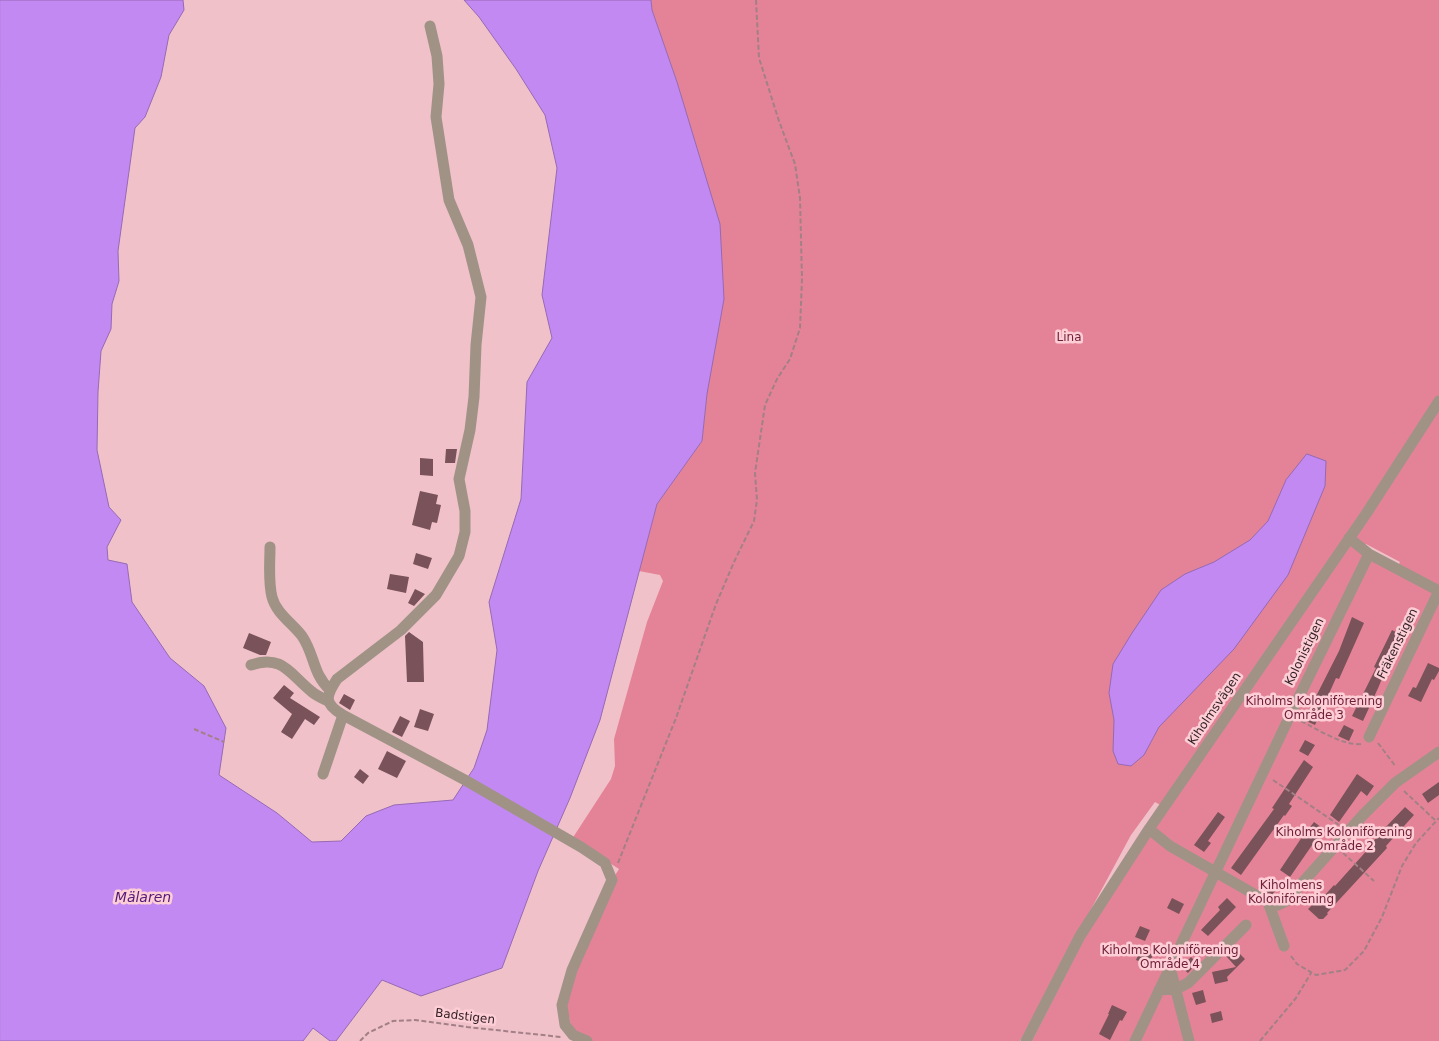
<!DOCTYPE html>
<html>
<head>
<meta charset="utf-8">
<style>
	body { margin:0 }
	canvas { display:block; background:#f0c1c9 }
</style>
</head>
<body>
<canvas width="1439" height="1041"></canvas>
<script>
const ctx = document.querySelector('canvas').getContext('2d');
ctx.lineJoin = 'round';
function fill(path, color) { ctx.fillStyle = color; ctx.fill(path, 'evenodd'); }
function stroke(path, color, width, dash) { ctx.strokeStyle = color; ctx.lineWidth = width; ctx.lineCap = dash ? 'butt' : 'round'; ctx.setLineDash(dash || []); ctx.stroke(path); }
function write(font, color, halo, rows, align = 'center') {
  ctx.font = font + ' "DejaVu Sans",sans-serif'; ctx.lineWidth = 5; ctx.setLineDash([]); ctx.textBaseline = 'middle'; ctx.strokeStyle = halo; ctx.fillStyle = color; for (const [text, x, y, turn = 0] of rows) {
    ctx.save(); ctx.translate(x, y); ctx.rotate((+turn || 0) * Math.PI / 180); ctx.textAlign = isNaN(turn) ? turn : align; if (halo) ctx.strokeText(text, 0, 0); ctx.fillText(text, 0, 0); ctx.restore();
  }
}
const green = new Path2D(`
	M651 0H1439V1041H1032L1085 937 1167 809 1155 802 1131 835 1020 1041H587L573 1035 564 994 612 880 619 869 572 839 611 779 615 766 614 739 647 622 663 581 660 575 639 571 657 504 702 441 707 394 698 155 677 82 652 10ZM1366 544 1400 562 1397 568 1363 549Z`);
const water = new Path2D(`
	M0 0H183L184 10 169 35 161 77 145 117 135 128 118 251 119 281 112 304 111 329 101 351 98 392 97 450 109 507 121 520 107 547 108 560 127 564 132 602 170 658 204 686 226 728 219 775 277 813 312 842 341 841 366 816 394 805 453 800 474 768 487 730 497 650 489 602 521 499 527 382 552 338 542 295 557 168 545 115 516 69 479 17 464 0H651L652 10 677 82 720 224 724 299 707 394 702 441 657 504 600 720 570 798 538 871 502 968 421 996 382 980 336 1041H330L313 1028 303 1041H0Z
	M1307 454 1326 461 1325 486 1288 575 1234 649 1159 727 1144 755 1131 766 1118 764 1113 751 1114 720 1109 693 1113 664 1132 633 1161 590 1185 574 1214 562 1250 540 1268 521 1286 480Z`);
const building = new Path2D(`
	M446 449H457L455 463H445Z
	M420 458 433 459V476L420 475Z
	M420 491 438 495 436 504 441 505 437 523 432 522 430 530 412 525Z
	M416 553 432 558 428 569 413 564Z
	M390 574 409 577 406 593 387 589Z
	M415 589 425 594 414 606 408 603Z
	M1352 617 1364 623 1339 679 1336 678 1315 725 1304 720 1339 651Z
	M1392 630 1402 635 1389 661 1379 686 1363 721 1352 716 1376 668 1374 667Z
	M409 632 423 642 424 682H407L405 636Z
	M249 633 271 642 266 655H260L243 648Z
	M1428 663 1439 668V671L1434 680 1432 679 1421 702 1408 696 1413 687 1416 688Z
	M284 685 294 693 290 698 320 717 314 725 305 719 292 739 281 732 292 714 273 698Z
	M344 694 355 700 350 710 339 703Z
	M420 709 434 714 428 731 414 727Z
	M400 716 410 721 402 737 392 732Z
	M1344 725 1354 730 1349 741 1338 736Z
	M1305 740 1315 745 1308 756 1299 751Z
	M387 751 406 761 397 778 378 769Z
	M1304 760 1313 767 1289 804 1292 806 1285 816 1284 815 1241 875 1231 868 1274 809 1272 808Z
	M360 769 369 776 363 784 354 777Z
	M1357 774 1374 786 1367 796 1361 791 1339 822 1330 815Z
	M1439 782V795L1428 803 1422 794Z
	M1405 807 1414 815 1386 846 1387 848 1327 913 1328 914 1323 919H1319L1308 909 1315 902 1317 904 1334 885 1335 886 1370 847 1369 846 1382 831Z
	M1218 812 1225 817 1208 841 1211 843 1204 852 1194 845Z
	M1314 822 1325 830 1319 839 1317 838 1290 877 1280 870 1300 840Z
	M1265 878 1278 887 1272 895 1258 888Z
	M1172 898 1184 904 1179 914 1167 908Z
	M1227 898 1236 907 1208 936 1201 930 1220 910 1218 907Z
	M1140 926 1150 930 1145 941 1135 937Z
	M1234 948 1245 959 1227 977 1228 981 1215 984 1212 972 1236 967 1226 956Z
	M1141 949 1153 955 1148 965 1136 960Z
	M1191 957 1197 963 1188 973 1181 967Z
	M1203 990 1206 1002 1196 1005 1192 993Z
	M1112 1005 1127 1012 1122 1021 1120 1020 1110 1040 1099 1034 1109 1014H1108Z
	M1221 1011 1223 1020 1212 1023 1210 1014Z`);
const path = new Path2D(`
	M1301 721C1317 729 1343 746 1361 744
	M194 729 224 742
	M1378 743 1396 767
	M1273 780 1339 825
	M1404 791 1436 821
	M1343 853 1374 881
	M618 863 676 718 716 604 734 562 754 521 757 500 755 473 765 405 777 379 790 359 800 328 802 279 800 198 795 164 779 121 759 58 756 0
	M1291 956 1297 964 1316 975 1345 970 1364 951 1382 917 1402 866 1416 843 1439 818
	M360 1041 368 1033 393 1021 415 1020 467 1027 561 1037
	M1260 1041 1296 998 1311 973`);
const street = new Path2D(`
	M430 26 437 56 439 84 436 117 449 200 468 245 481 297 476 345 474 397 470 430 459 479 465 511V532L459 556 436 595 401 630 337 679C325 697 324 704 343 715L465 780 581 847 605 863 612 880 572 970 562 1005 565 1025 573 1035 587 1041
	M1349 538 1369 554 1439 591 1369 737
	M270 547C270 562 268 581 272 597 276 613 292 623 302 636 315 655 312 673 330 690
	M251 665C282 654 290 674 311 691 315 695 322 698 328 701
	M323 774 343 715
	M1149 829 1170 846 1268 902 1284 946
	M1268 902 1278 905 1286 901 1363 815 1395 783 1439 752
	M1170 967 1189 1041
	M1159 990 1176 989 1188 983 1246 925
	M1026 1041 1080 936 1149 829 1366 514 1439 401
	M1135 1041 1297 701 1369 554`);
const parkNames = [
	["Lina",1069,338],
	["Kiholms Koloniförening",1314,702],
	["Område 3",1314,716],
	["Kiholms Koloniförening",1344,833],
	["Område 2",1344,847],
	["Kiholmens",1291,886],
	["Koloniförening",1291,900],
	["Kiholms Koloniförening",1170,951],
	["Område 4",1170,965]
];
const streetNames = [
	["Fräkenstigen",1398,644,-64],
	["Kolonistigen",1305,652,-64],
	["Kiholmsvägen",1215,709,-56],
	["Badstigen",465,1017,7]
];
const waterNames = [
	["Mälaren",143,898]
];
fill(green, '#e48397');
fill(water, '#c289f3');
stroke(water, '#9669b4', 1);
fill(building, '#7a5259');
stroke(path, '#a38086', 2, [5, 2.5]);
stroke(street, '#a09386', 11);
write('12px', '#6e1e35', '#feced6', parkNames);
write('12px', '#2f1e21', '#feced6', streetNames);
write('italic 14px', '#521a78', '#feced6', waterNames);
</script>
</body>
</html>
